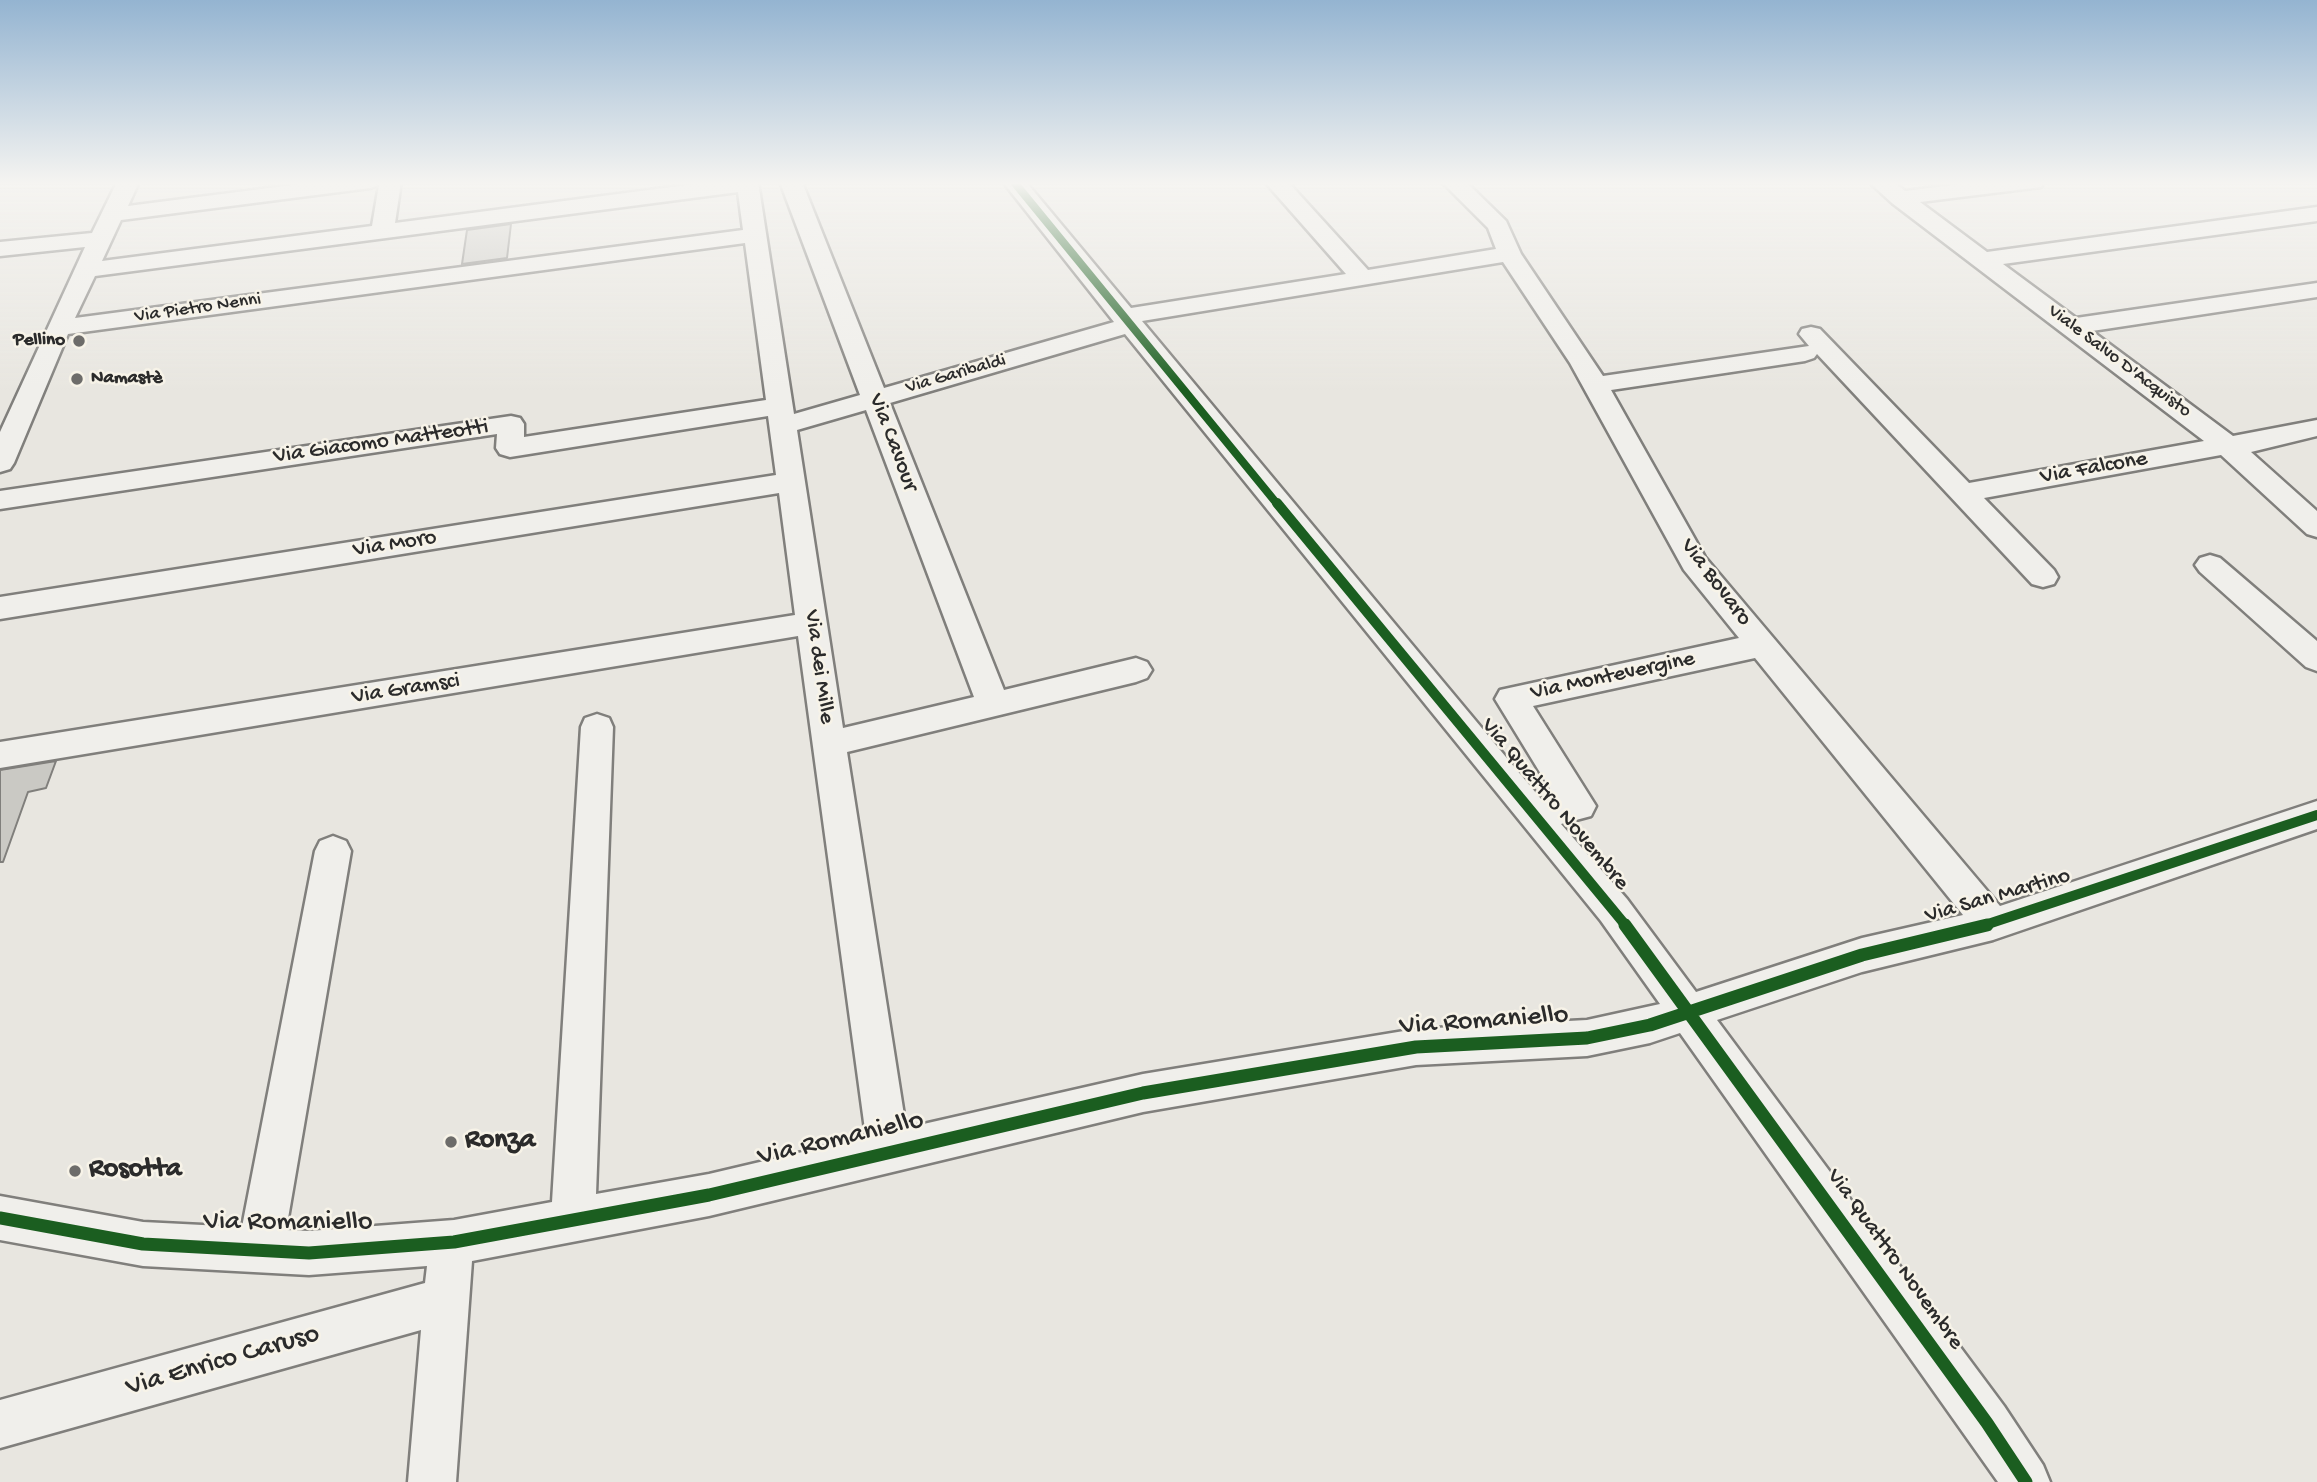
<!DOCTYPE html>
<html>
<head>
<meta charset="utf-8">
<style>
	body { margin:0 }
	canvas { display:block; background:#e8e6e0 }
</style>
</head>
<body>
<canvas width="2317" height="1482"></canvas>
<script>
const ctx = document.querySelector('canvas').getContext('2d');
ctx.lineJoin = 'round';
function fill(path, color) { ctx.fillStyle = color; ctx.fill(path, 'evenodd'); }
function stroke(path, color, width, dash) { ctx.strokeStyle = color; ctx.lineWidth = width; ctx.lineCap = dash ? 'butt' : 'round'; ctx.setLineDash(dash || []); ctx.stroke(path); }
function write(font, color, halo, rows, align = 'center') {
  ctx.font = font + ' "Gochi Hand",sans-serif'; ctx.lineWidth = 5; ctx.setLineDash([]); ctx.textBaseline = 'middle'; ctx.strokeStyle = halo; ctx.fillStyle = color; for (const [text, x, y, turn = 0] of rows) {
    ctx.save(); ctx.translate(x, y); ctx.rotate((+turn || 0) * Math.PI / 180); ctx.textAlign = isNaN(turn) ? turn : align; if (halo) ctx.strokeText(text, 0, 0); ctx.fillText(text, 0, 0); ctx.restore();
  }
}
const building = new Path2D(`
	M511 224 507 258 462 264 467 230Z
	M56 761 46 788 28 792 3 862H0V770Z`);
const minor = new Path2D(`
	M117 182H139L128 206 316 182H401L395 223 710 182H758L794 414 860 395 780 182H802L884 388 1114 322 1003 182H1026L1131 308 1346 274 1265 182H1288L1368 270 1496 249 1488 228 1442 182H1466L1506 221 1521 254 1603 376 1809 346 1799 334 1802 329 1811 327 1820 329 1969 483 2204 441 1892 203 1869 182H1894L1905 191 1977 182H2044L2041 187 2033 188 1920 202 1987 252 2317 207V221L2003 264 2076 318 2317 283V297L2092 331 2233 436 2317 420V436L2251 452 2317 511V537L2307 534 2221 455 1984 498 2054 570 2058 577 2054 584 2043 587 2032 584 1817 354 1814 358 1805 361 1611 390 1705 557 2000 906 2317 801V829L1993 940 1862 972 1717 1020 2004 1406 2043 1465 2050 1482H1998L1680 1033 1650 1043 1587 1056 1416 1065 1143 1112 709 1216 472 1261 456 1482H408L421 1330 0 1448V1400L425 1283 427 1266 309 1275 143 1266 0 1240V1196L143 1222 242 1227 315 851 320 841 333 836 346 841 351 851 286 1230 309 1231 454 1220 552 1202 581 727 585 718 597 714 609 718 613 727 596 1194 709 1174 866 1137 798 636 0 768V742L795 615 779 493 0 619V597L776 475 768 416 510 457 500 454 496 448 497 434 0 509V491L511 416 520 418 524 424V437L766 400 745 243 68 334 14 463 10 469 0 472V432L85 247 0 256V242L92 233ZM379 185 372 226 102 261 121 220 370 188ZM738 192 743 230 75 318 95 276ZM1503 262 1570 363 1684 570 1739 638 1500 690 1495 699 1555 797 1541 799 1142 321ZM1125 334 1601 921 1660 1004 1587 1020 1416 1029 1143 1074 906 1128 847 752 1136 682 1147 678 1152 670 1147 662 1136 658 1004 690 890 403ZM866 410 974 697 843 728 797 430ZM1755 658 1963 915 1862 938 1696 992 1627 899 1561 824 1591 816 1596 806 1533 706Z
	M2210 555 2220 558 2317 641V671L2306 667 2200 572 2195 565 2200 558Z`);
const cyclewayFar2 = new Path2D(`
	M1014 182 1278 505`);
const cyclewayFar1 = new Path2D(`
	M1277 503 1627 927
	M1979 927 2317 815`);
const cycleway = new Path2D(`
	M1625 925 1987 1423 2026 1482
	M0 1218 143 1244 309 1253 454 1242 709 1195 1143 1093 1416 1047 1587 1038 1650 1025 1862 955 1987 925`);
const markers = [
	[79,341,7,"#6d6c6a"],
	[77,379,7,"#6d6c6a"],
	[451,1142,7,"#6d6c6a"],
	[75,1171,7,"#6d6c6a"]
];
const farStreetnames = [
	["Via Pietro Nenni",198,309,-8],
	["Viale Salvo D'Acquisto",2119,362,37],
	["Via Garibaldi",956,375,-16]
];
const farPoinames = [
	["Pellino",65,341],
	["Namastè",91,379,"left"]
];
const streetNames = [
	["Via Giacomo Matteotti",381,443,-8],
	["Via Cavour",892,443,69],
	["Via Falcone",2094,469,-10],
	["Via Moro",395,545,-9],
	["Via Bovaro",1715,583,53],
	["Via dei Mille",818,667,82],
	["Via Montevergine",1613,677,-12],
	["Via Gramsci",406,690,-9],
	["Via Quattro Novembre",1554,805,50],
	["Via San Martino",1998,897,-16],
	["Via Quattro Novembre",1894,1260,54]
];
const nearStreetnames = [
	["Via Romaniello",1484,1022,-4],
	["Via Romaniello",841,1140,-13],
	["Via Romaniello",288,1224],
	["Via Enrico Caruso",223,1362,-16]
];
const nearPoinames = [
	["Ronza",465,1142],
	["Rosotta",89,1171]
];
fill(building, '#cac9c4');
stroke(building, '#807f7c', 2);
stroke(minor, '#807f7c', 5);
fill(minor, '#f0efeb');
stroke(cyclewayFar2, '#1b5e20', 8);
stroke(cyclewayFar1, '#1b5e20', 10);
stroke(cycleway, '#1b5e20', 13);
const sky = ctx.createLinearGradient(0, 0, 0, 390);
sky.addColorStop(0, '#94b4d1');
sky.addColorStop(0.47, '#f5f4f1');
sky.addColorStop(1, '#f5f4f100');
ctx.fillStyle = sky;
ctx.fillRect(0, 0, 2317, 390);
for (const [x, y, r, color] of markers) { const dot = new Path2D(); dot.arc(x, y, r, 0, 2 * Math.PI); ctx.fillStyle = color; ctx.fill(dot); stroke(dot, '#f7f3e8', 2.5); }
write('19px', '#2b2b2b', '#f7f3e8', farStreetnames);
write('bold 19px', '#2b2b2b', '#f7f3e8', farPoinames, 'right');
write('23px', '#2b2b2b', '#f7f3e8', streetNames);
write('28px', '#2b2b2b', '#f7f3e8', nearStreetnames);
write('bold 28px', '#2b2b2b', '#f7f3e8', nearPoinames, 'left');
</script>
</body>
</html>
